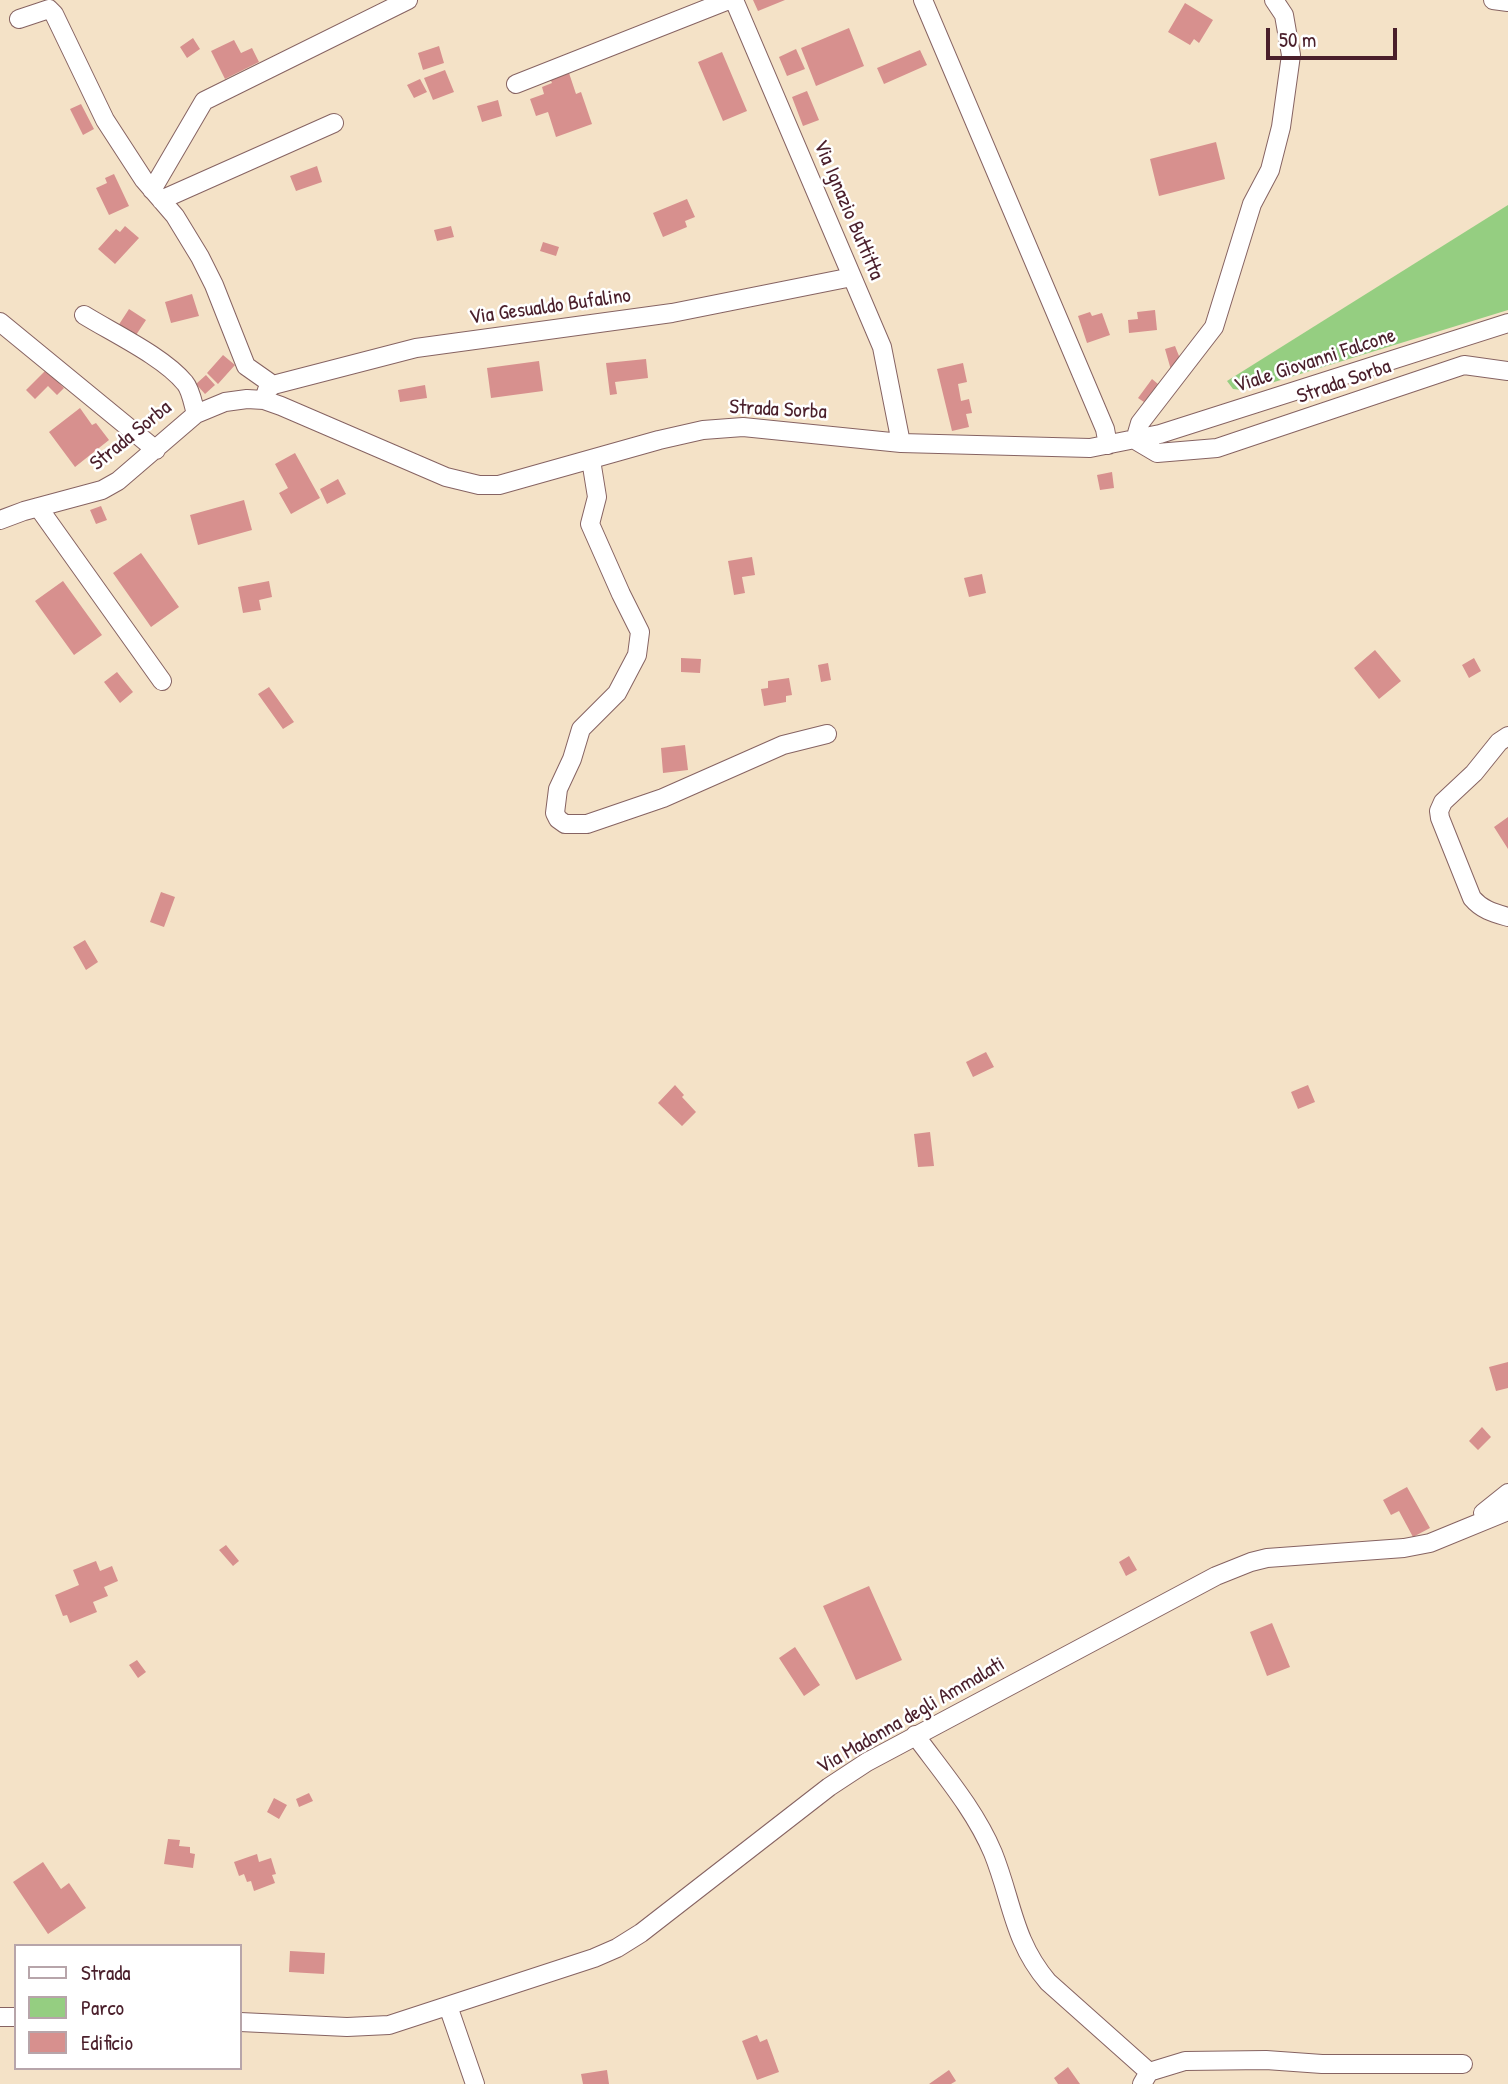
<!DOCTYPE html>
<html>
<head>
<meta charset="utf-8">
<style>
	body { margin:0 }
	#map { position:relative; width:1508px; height:2084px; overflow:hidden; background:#f4e2c7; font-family:"Patrick Hand",sans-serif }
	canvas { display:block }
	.legend { position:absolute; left:14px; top:1944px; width:228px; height:126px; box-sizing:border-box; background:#fff; border:2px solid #b7a5aa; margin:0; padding:9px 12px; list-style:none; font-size:21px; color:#4a1f2b }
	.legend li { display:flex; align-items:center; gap:14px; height:35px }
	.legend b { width:35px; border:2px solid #b7a5aa }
	.scale { position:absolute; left:1266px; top:28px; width:131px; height:32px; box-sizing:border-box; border:4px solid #4a1f2b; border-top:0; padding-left:9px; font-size:21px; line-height:24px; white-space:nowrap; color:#4a1f2b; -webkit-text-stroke:5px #fff; paint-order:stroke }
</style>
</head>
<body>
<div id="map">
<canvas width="1508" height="2084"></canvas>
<ul class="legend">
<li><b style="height:9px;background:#fff"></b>Strada</li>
<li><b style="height:19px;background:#95ce81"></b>Parco</li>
<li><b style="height:19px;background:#d7908e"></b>Edificio</li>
</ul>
<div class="scale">50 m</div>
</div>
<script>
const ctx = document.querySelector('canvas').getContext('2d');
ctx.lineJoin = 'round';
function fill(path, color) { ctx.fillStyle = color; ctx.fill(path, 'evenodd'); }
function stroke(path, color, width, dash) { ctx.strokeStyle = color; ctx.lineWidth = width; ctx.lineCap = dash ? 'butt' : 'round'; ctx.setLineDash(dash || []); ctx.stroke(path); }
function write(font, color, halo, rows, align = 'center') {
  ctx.font = font + ' "Patrick Hand",sans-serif'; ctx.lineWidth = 5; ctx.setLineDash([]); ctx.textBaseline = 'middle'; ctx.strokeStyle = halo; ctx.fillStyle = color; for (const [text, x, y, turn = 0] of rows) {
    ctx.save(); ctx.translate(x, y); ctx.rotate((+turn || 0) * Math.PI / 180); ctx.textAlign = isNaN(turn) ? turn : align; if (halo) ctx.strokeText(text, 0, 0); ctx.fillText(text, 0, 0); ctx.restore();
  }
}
const green = new Path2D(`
	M1508 205V310L1271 383 1242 390 1233 389 1227 381Z`);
const building = new Path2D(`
	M753 0H785L758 11Z
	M1185 3 1213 20 1199 43 1194 39 1190 45 1168 32Z
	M849 28 864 66 816 86 801 48Z
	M193 38 200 49 187 58 180 47Z
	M234 40 241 53 252 48 259 62 225 79 211 51Z
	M439 46 444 63 423 70 418 53Z
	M796 49 805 69 787 76 779 57Z
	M920 50 927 65 884 84 877 68Z
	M722 52 747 111 723 121 698 62Z
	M445 70 454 92 433 100 424 78Z
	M568 70 576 94 581 92 592 124 556 137 548 112 536 116 530 99 544 94 542 87 552 83 549 76Z
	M420 79 427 92 414 98 407 85Z
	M807 91 819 120 803 126 792 97Z
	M498 100 502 116 482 122 477 106Z
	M81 104 94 129 83 135 70 109Z
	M1216 142 1225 179 1159 196 1150 159Z
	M317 166 322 182 296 191 290 176Z
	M114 174 129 206 109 215 96 188 107 183 105 178Z
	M687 199 695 217 685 221 687 227 663 237 653 213Z
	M125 226 139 238 115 264 98 249 116 229 120 232Z
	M451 226 454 237 437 241 434 230Z
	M543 242 559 247 556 256 540 251Z
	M192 294 199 316 171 323 165 302Z
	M129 309 146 320 134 338 118 326Z
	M1155 310 1157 330 1129 333 1128 320 1138 319 1137 312Z
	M1090 312 1092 316 1102 313 1110 335 1087 343 1078 316Z
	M1175 346 1181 361 1171 370 1165 349Z
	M223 355 235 365 218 384 207 373Z
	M646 359 648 378 615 382 617 394 610 395 606 363Z
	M539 361 543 391 491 398 487 368Z
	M963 363 967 382 958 384 961 401 969 399 972 413 966 414 969 427 952 431 937 369Z
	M46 370 64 388 57 395 48 386 35 399 26 390Z
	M206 375 215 385 205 394 196 384Z
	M1152 379 1158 384 1144 402 1138 398Z
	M425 385 427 398 400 402 398 390Z
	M80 408 92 425 96 423 109 440 75 467 49 432Z
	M295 453 320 498 291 514 279 493 288 488 275 464Z
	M1112 472 1114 488 1100 490 1097 475Z
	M338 479 346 494 327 504 320 489Z
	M244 500 252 530 198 545 190 515Z
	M101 506 107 520 96 524 90 510Z
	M141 553 179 607 151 627 113 573Z
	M752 557 755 575 742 577 745 593 734 595 728 561Z
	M982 574 986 593 969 597 964 578Z
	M63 581 102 635 74 655 35 601Z
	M269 581 272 597 259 600 261 610 243 613 238 587Z
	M1375 650 1401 681 1379 699 1354 668Z
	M681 658 701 659 700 673 681 672Z
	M1474 658 1481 671 1469 678 1462 665Z
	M828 663 831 680 821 682 818 665Z
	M117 672 133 692 120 703 104 682Z
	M789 678 792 695 786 696V702L764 706 761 689 768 688V681Z
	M269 687 294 722 283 729 258 694Z
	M685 745 688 770 663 773 661 748Z
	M1508 817V849L1494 827Z
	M161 892 175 897 164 927 150 922Z
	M85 940 98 962 86 970 73 947Z
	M986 1052 994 1067 973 1077 966 1062Z
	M675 1085 684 1095 682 1097 696 1112 682 1126 658 1103Z
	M1308 1085 1315 1102 1298 1109 1291 1092Z
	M930 1132 934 1166 918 1167 914 1134Z
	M1508 1362V1388L1496 1391 1489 1367Z
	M1482 1427 1491 1437 1478 1450 1469 1441Z
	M1407 1487 1430 1528 1413 1537 1399 1511 1391 1515 1383 1500Z
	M226 1545 239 1561 233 1566 219 1550Z
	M1129 1556 1137 1570 1126 1576 1119 1562Z
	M96 1561 100 1571 112 1566 118 1581 104 1587 108 1596 93 1602 97 1612 70 1623 67 1615 63 1616 55 1595 79 1585 73 1570Z
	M869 1586 902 1660 856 1680 823 1606Z
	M1272 1623 1290 1667 1267 1676 1250 1632Z
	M795 1647 820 1685 804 1696 779 1658Z
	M137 1660 146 1672 138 1678 129 1665Z
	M309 1793 313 1801 299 1807 296 1799Z
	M274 1798 287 1805 279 1819 267 1812Z
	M168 1839 180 1840 179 1846 190 1847V1853L195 1854 193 1868 164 1864Z
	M257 1854 259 1862 271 1858 276 1874 272 1875 275 1883 254 1891 251 1881 247 1882 244 1874 239 1876 234 1862Z
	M43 1862 61 1889 69 1883 86 1908 48 1934 13 1882Z
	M290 1951 325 1953 324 1974 289 1972Z
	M757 2035 760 2042 767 2039 779 2072 757 2080 742 2041Z
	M1068 2067 1080 2084H1058L1054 2078Z
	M607 2070 609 2084H583L581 2074Z
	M949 2070 956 2081 951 2084H929Z`);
const minor = new Path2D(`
	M734 0 882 347 901 443
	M923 0 1105 429 1108 445
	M1493 0 1508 2
	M19 19 49 9 54 14 105 120 144 180 175 216 200 257 214 285 246 366 273 385
	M516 84 729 0
	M152 190 204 101 408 0
	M161 200 334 123
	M84 315C113 333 164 357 185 383 191 390 193 404 196 414
	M0 322 156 450
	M264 400 267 390 273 385 416 348 672 313 852 277
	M1135 440 1140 423 1214 327 1252 204 1270 170 1281 127 1291 55 1284 15 1274 0
	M1135 440 1157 453 1217 448 1464 365 1508 371
	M591 460 597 497 590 524 621 594 640 632 637 655 617 693 581 729 572 759 558 789 555 813 558 819 565 824H587L663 798 783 745 827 734
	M38 507 162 681
	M0 520 24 511 102 490 118 481 196 414 225 402 247 399 264 400 281 406 446 477 479 485H499L659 440 703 430 743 427 901 443 1090 448 1160 434 1508 323
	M1508 736 1499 742 1474 773 1443 802 1439 811 1440 818 1472 898C1482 910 1494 913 1508 917
	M1483 1513 1508 1493
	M915 1735C943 1773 975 1810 993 1853 1012 1900 1013 1941 1048 1982L1149 2072
	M448 2006 475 2084
	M0 2017H16
	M240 2022 347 2027 389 2025 594 1958 617 1948 641 1933 829 1787 867 1762 1216 1576 1251 1562 1267 1558 1404 1548 1430 1543 1508 1511
	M1142 2084 1149 2072 1185 2061 1266 2060 1322 2064H1463`);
const streetNames = [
	["Via Ignazio Buttitta",848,210,67],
	["Via Gesualdo Bufalino",550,307,-8],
	["Viale Giovanni Falcone",1315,361,-18],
	["Strada Sorba",1344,382,-19],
	["Strada Sorba",778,410,3],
	["Strada Sorba",131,436,-39],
	["Via Madonna degli Ammalati",911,1716,-30]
];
fill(green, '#95ce81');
fill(building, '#d7908e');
stroke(minor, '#866362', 20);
stroke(minor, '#fff', 18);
write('21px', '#4a1f2b', '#fff', streetNames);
</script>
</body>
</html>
